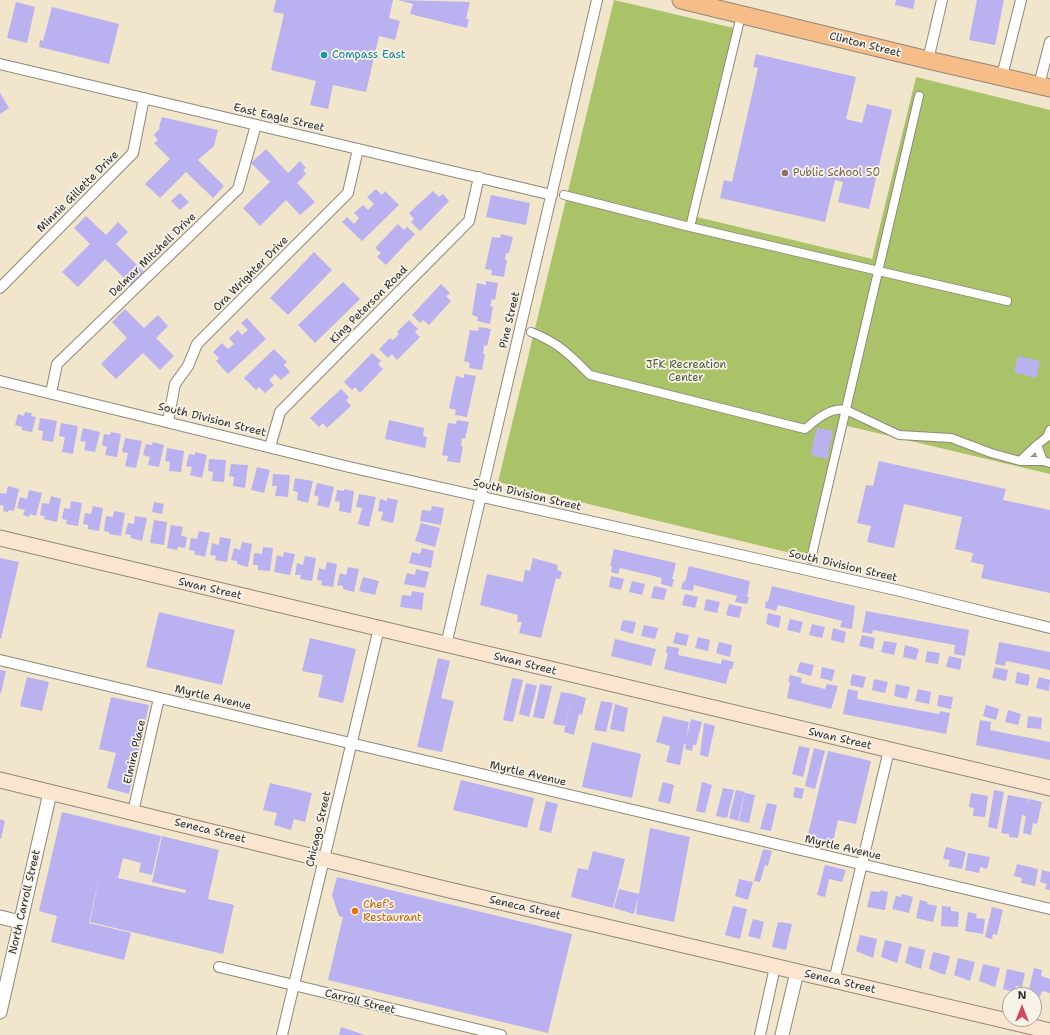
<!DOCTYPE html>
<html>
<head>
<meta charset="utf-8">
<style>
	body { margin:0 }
	#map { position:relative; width:1050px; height:1035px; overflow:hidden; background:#f1e5cb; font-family:"Shantell Sans",sans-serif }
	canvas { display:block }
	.north { position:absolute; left:1002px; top:987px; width:40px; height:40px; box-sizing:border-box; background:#f7f3e8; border:1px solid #a5a39c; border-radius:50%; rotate:0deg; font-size:11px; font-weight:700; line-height:16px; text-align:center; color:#2b2b2b }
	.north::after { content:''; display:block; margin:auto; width:14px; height:18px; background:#d1495b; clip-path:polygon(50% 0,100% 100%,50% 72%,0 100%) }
</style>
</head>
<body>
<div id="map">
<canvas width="1050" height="1035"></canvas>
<div class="north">N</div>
</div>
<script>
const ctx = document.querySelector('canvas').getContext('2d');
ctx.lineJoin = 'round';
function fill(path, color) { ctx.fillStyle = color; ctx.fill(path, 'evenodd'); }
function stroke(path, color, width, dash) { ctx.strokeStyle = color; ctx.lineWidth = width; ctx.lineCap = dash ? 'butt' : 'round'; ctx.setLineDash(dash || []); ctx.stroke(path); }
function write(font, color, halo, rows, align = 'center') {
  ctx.font = font + ' "Shantell Sans",sans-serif'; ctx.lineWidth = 3.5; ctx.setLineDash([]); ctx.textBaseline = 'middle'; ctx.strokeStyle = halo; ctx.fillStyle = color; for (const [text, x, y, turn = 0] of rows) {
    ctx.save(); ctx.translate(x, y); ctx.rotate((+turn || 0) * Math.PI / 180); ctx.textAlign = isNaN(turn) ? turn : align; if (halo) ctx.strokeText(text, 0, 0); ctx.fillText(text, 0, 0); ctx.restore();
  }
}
const green = new Path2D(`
	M614 0 742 30 697 217 872 259 916 77 1050 110V474L839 424 807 557 498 482Z`);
const building = new Path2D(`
	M276 0H393L389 18 400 21 395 40 379 36 366 92 333 85 328 109 310 105 316 81 271 70 284 14 273 12Z
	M398 0 470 2 466 19H469L467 28 410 14 413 4Z
	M896 0H915L913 9 895 5Z
	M977 0H1004L995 45 969 40Z
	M16 2 35 7 27 43 7 38Z
	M52 7 119 24 109 64 39 47 40 40 43 41Z
	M756 54 856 77 846 119 862 123 867 104 892 110 869 209 838 202 843 182 835 180 825 222 720 198 724 180 732 182 758 68 753 67Z
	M0 93 9 108 0 114Z
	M162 117 218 130 214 146 198 160 224 186 213 198 186 172 160 198 145 184 170 159 154 143 158 140 154 135 160 128 159 127Z
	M266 149 288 173 300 161 306 168 303 170 306 174 297 183 315 202 300 215 286 200 260 226 243 208 270 182 251 163Z
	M376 189 382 195 385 191 399 205 362 241 342 222 347 217 354 224 359 218 354 213 363 205 368 210 374 204 367 197Z
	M433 191 439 197 443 194 449 201 420 231 411 222 414 219 409 213Z
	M180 193 189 202 180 210 171 201Z
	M491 195 530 203 526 225 486 217Z
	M86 216 106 235 118 222 128 232 116 244 144 272 131 285 105 259 78 287 62 272 90 244 74 228Z
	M398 224 404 230 407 227 415 234 386 265 377 257 381 253 375 248Z
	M501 234 513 237 509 253H506L505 260H507L504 277 491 275 492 270 485 269 492 237 500 238Z
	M314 252 332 270 288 315 270 298Z
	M486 281 498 283 495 300 492 299 490 306 493 307 490 324 477 321 478 317 472 315 477 283 486 285Z
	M343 282 360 299 315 343 298 325Z
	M441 284 450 293 446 296 451 301 429 325 423 320 420 323 412 315Z
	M125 309 144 328 158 315 168 326 156 338 174 356 160 370 143 353 116 379 101 364 127 338 112 322Z
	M247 318 266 339 228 374 216 361 219 358 213 352 222 343 228 349 234 344 229 338 238 330 242 335 248 330 241 323Z
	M409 320 418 329 415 332 420 337 397 360 392 354 388 358 379 349 390 338 393 340 399 334 397 332Z
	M479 327 491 329 487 346 484 345 483 354H485L482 370 469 368 470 363 464 361 470 330 478 331Z
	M274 349 287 362 284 365 290 372 281 380 275 374 269 380 274 385 265 393 259 387 256 390 244 378Z
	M372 353 381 361 378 364 383 369 360 393 355 387 352 390 344 382Z
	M1018 356 1040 361 1036 378 1014 372Z
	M464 374 476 376 467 417 455 415 456 410 449 408 456 376 464 378Z
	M341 389 349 397 346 400 351 406 327 428 323 423 319 427 310 418Z
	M25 412 32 413 31 416 36 417 32 432 22 430V427L15 425 18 414 24 416Z
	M40 418 57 421 53 442 42 440 43 431 38 430Z
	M389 420 424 428 423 436 427 437 425 448 385 439Z
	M457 420 469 422 465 439 462 438 461 446H463L460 463 447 461 448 456 442 455 448 423 456 424Z
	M61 423 78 426 73 454 62 452 65 437 59 436Z
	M83 428 100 432 95 452 84 450 86 442 80 441Z
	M817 428 833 431 827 459 811 455 815 433H816Z
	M111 432 121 434 117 457 105 455 107 447 102 445 104 434 110 435Z
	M125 438 142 441 136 468 125 466 128 453 122 452Z
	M153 442 164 445 159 467 148 465 150 457 143 455 146 444 152 445Z
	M167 448 184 451 181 472 169 471 170 462 165 461Z
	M195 452 207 455 202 478 190 475 192 467 186 466 189 454 195 455Z
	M209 459 226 460 224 482 212 481 213 472 208 471Z
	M879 461 1006 489 1003 500 1050 510V593L981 578 984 565 971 562 973 553 955 549 962 517 904 504 894 548 867 542 871 526 857 523 866 485 873 486Z
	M231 464 248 465 245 488 233 486 234 477 229 476Z
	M257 467 270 470 264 493 251 490Z
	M273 474 290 475 288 497 275 496 277 486H272Z
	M295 478 313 481 308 503 297 500 298 492 293 491Z
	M317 483 334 487 329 508 317 505 319 497 314 495Z
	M8 486 19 489 14 511 9 510 8 512 3 511 4 506 0 505V493L6 494Z
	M344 489 354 491 351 513 339 511 340 502 335 501 337 490 344 491Z
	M29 490 42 493 36 516 30 514 29 517 23 515 25 510 17 508 20 497 27 499Z
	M359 494 376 497 369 527 358 524 362 508 356 507Z
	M51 496 61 499 57 522 44 519 45 516 40 515 42 503 49 504Z
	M387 498 398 500 393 523 381 520 383 512 378 511 380 499 387 501Z
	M71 501 82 503 78 526 66 524 67 520 62 519 64 508 70 509Z
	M154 502 164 504 162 514 152 512Z
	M93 506 103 508 99 531 88 529V525L83 524 85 513 91 514Z
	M432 506 444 508 441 525 420 521 422 510 431 511Z
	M114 511 125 513 121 536 109 534V532L104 531 106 516 113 517Z
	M135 516 147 518 142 541 131 538V535L125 534 128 523 134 524Z
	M154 520 167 522 164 545 150 543Z
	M421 523 440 528 435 547 415 541Z
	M171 525 183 527 181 536 187 537 185 548 178 547 177 550 167 548Z
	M199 531 210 533 205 557 194 554 195 551 189 550 191 538 197 539Z
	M220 537 231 539 227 562 215 560 216 556 210 555 212 543 219 545Z
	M242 542 252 544 248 567 237 564V561L231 560 234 548 240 550Z
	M263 547 273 548 270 571 258 570V565H253L254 553 262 554Z
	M422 548 434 551 431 568 409 563 412 552 420 554Z
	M614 549 676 563 672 579H674L672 587 661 584 662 578 620 568 618 574 611 572 612 566H610Z
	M284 552 295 554 290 575 274 572 277 555 283 557Z
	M305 556 316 558 312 581 300 579 301 575H295L297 563 303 565Z
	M0 558 19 562 1 639H0Z
	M533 558 558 565 557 570 562 572 560 579 556 578 541 638 519 633 522 622H517L518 615 480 605 487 574 523 582 525 570 530 571Z
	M327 562 337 564 333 587 321 585 322 581 317 580 319 568 325 570Z
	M689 566 750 581 747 597H749L747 604 735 602 737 596 694 585 693 591 681 589 683 581 685 582Z
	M348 567 359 569 354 592 343 589V586L337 585 340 573 346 575Z
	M416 569 429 572 425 588 404 584 407 573 415 575Z
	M611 576 624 579 621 590 609 587Z
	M363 577 379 581 375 595 359 591Z
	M632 581 645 584 642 595 629 592Z
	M654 586 667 589 664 600 651 598Z
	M772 586 855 606 852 629 840 627 842 621 778 605 776 611 765 608 766 601 768 602Z
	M412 591 424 593 422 610 400 607 402 595 411 596Z
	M685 594 698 597 695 608 682 605Z
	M706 599 720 602 717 613 704 610Z
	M729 604 742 607 739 618 726 615Z
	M866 611 969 630 965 656 954 654 955 645 873 630 872 634 862 632Z
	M159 612 235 630 222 685 146 667Z
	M768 613 781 616 779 628 766 624Z
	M790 619 803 622 800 633 787 630Z
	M623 620 636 622 633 634 620 630Z
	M812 624 825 627 822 638 809 635Z
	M644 625 658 628 655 639 641 636Z
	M833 628 846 632 844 643 831 640Z
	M676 632 689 635 686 646 673 643Z
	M862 635 875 638 873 649 859 646Z
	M698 637 710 640 708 651 695 648Z
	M310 638 356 649 343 703 318 697 323 675 302 671Z
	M615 639 656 649 651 666 611 656Z
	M884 641 897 643 894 655 881 652Z
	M719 642 732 645 730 657 716 653Z
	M999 642 1050 652V670L1006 661 1005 666 995 664Z
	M905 645 919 649 916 660 903 657Z
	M667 646 679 648 678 655 721 664 722 659 734 662 732 669H730L726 684 664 669 668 653H666Z
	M927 651 940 653 938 664 925 662Z
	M949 656 962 659 960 670 946 667Z
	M438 658 450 661 441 698 454 701 442 752 417 747Z
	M800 662 814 665 811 676 797 672Z
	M822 667 835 670 832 681 820 678Z
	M995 667 1008 670 1006 681 992 678Z
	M0 670 6 671 1 693H0Z
	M1017 672 1030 675 1028 686 1015 683Z
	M852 674 866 677 863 688 850 685Z
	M790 675 802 678 801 683 825 689 827 684 838 686 831 709 787 698 790 682H788Z
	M27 677 49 682 42 711 20 706Z
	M1039 677 1050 680 1049 691 1036 688Z
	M512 678 523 680 513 722 503 720Z
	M874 679 888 682 885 693 872 690Z
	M526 683 537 686 529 717 519 714Z
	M540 684 552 686 544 719 533 717Z
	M896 684 910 687 907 699 894 696Z
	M848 689 858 691 857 699 939 714 940 711 950 713 946 734 843 714Z
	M918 689 931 692 929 704 915 701Z
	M561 692 573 694 565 726 553 724Z
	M573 694 586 698 582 715 579 714 574 735 564 732Z
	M939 695 953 697 951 709 937 706Z
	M111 697 149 705 129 794 107 788 116 753 99 749Z
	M601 701 613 703 606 732 594 730Z
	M615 704 628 708 624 732 610 729Z
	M986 705 999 709 996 720 983 716Z
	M1008 710 1021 714 1018 725 1005 722Z
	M663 716 689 722 686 739 691 719 702 722 696 745H693L692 751 685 749 686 744H684L680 765 666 762 670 746 656 742Z
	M1028 716 1042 718 1041 729 1027 728Z
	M980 720 991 722 990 730 1050 742V760L976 745Z
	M704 723 715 726 708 757 700 755Z
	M592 742 641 754 632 798 582 787Z
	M799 746 810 748 803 777 792 774Z
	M814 748 825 751 815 789 805 786Z
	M828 751 871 761 856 824 838 820 832 846 807 839Z
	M461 780 534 798 527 828 453 810Z
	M663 782 674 785 670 804 658 801Z
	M702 782 712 785 705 813 696 811Z
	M270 783 312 793 305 822 294 819 291 830 274 825 277 813 263 810Z
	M795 787 804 789 802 799 793 797Z
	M723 788 734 790 727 818 716 816Z
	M736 790 745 792 738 821 729 818Z
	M994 790 1004 792 997 829 988 827Z
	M745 793 755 795 749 823 739 821Z
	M971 793 988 796 985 817 973 816 974 808 969 807Z
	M1008 795 1029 799 1028 804 1030 799 1042 802 1037 824 1033 823 1031 835 1023 833 1026 816 1022 815 1018 838 1009 837V834L1001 833Z
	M546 801 558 804 551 833 539 830Z
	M767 803 777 805 771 831 760 829Z
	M62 812 161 836 152 875 139 872 141 863 123 858 118 878 206 898 185 893 186 890 152 882 162 836 219 850 208 899 234 905 223 954 90 922 100 873 89 923 131 933 124 960 51 942 57 916 39 911Z
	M0 819 5 821 1 839H0Z
	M650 828 690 837 674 922 636 914 638 898 634 914 614 908 619 889 639 894Z
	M946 847 966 852 962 869 948 866 950 860 943 859Z
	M763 849 772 851 768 866 765 865 760 882 754 881Z
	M593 851 625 859 613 908 571 897 578 868 588 870Z
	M968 853 990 857 987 869 980 867 979 873 965 870Z
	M1017 864 1038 869 1035 886 1021 883 1022 878 1014 876Z
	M825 865 846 870 842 882 829 879 825 897 817 895Z
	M1042 870 1050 872V890L1045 889 1047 884 1040 882Z
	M337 877 572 934 548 1033 328 980 343 917 339 916 332 895Z
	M739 879 753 882 748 900 735 896Z
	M881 890 888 892 885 910 867 907 871 891 880 892Z
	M902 894 913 897 909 913 892 909 896 896 901 897Z
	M920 900 928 902 927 904 937 906 933 922 916 918Z
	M733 906 747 909 740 939 725 935Z
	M942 906 951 907V911L959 912 958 927 941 926Z
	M992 907 1003 910 997 935 993 934 992 939 985 937Z
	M968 912 977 914 976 918 985 919 983 934 965 931Z
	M753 919 764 922 760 939 748 936Z
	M778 922 792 924 786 950 772 947Z
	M860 935 877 939 873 958 856 951Z
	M885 940 902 944 897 963 881 957Z
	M909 946 925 950 921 969 905 963Z
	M933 952 950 956 945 975 929 969Z
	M958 958 975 962 970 981 954 975Z
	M983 964 1000 968 995 987 979 981Z
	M1034 968 1042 970 1041 976 1050 979V993L1042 991 1040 997 1028 994Z
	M1007 969 1025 973 1022 987 1016 986 1014 992 1003 989Z
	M341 1027 365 1035H339Z`);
const pedestrian = new Path2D(`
	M564 195 686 226 1007 301
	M690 227 739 24
	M531 332C559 343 570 355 590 375L805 429C816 420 830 407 846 410L899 435 951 438 991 453 1020 461 1037 445 1043 461 1050 463
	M1037 445 1047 437 1050 430
	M1020 461H1043
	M811 559 919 96`);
const minor = new Path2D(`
	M928 60 942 0
	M0 64 552 195
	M1002 76 1021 0
	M1039 85 1050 42
	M0 288 133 153 144 98
	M0 381 349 467 896 590 1050 628
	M51 393 57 364 238 189 256 125
	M168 421 175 384 188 366 197 344 348 193 358 149
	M270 447 280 412 469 221 479 177
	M446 645 597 0
	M0 660 1050 909
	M133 812 159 698
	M219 967 501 1035
	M834 981 889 750
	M282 1035 379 628
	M760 1035 775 967`);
const tertiary = new Path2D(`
	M0 917 20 922
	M0 1012 50 793
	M782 1035 797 972`);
const secondary = new Path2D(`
	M0 538 1050 788
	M0 780 445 889 1050 1031`);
const primary = new Path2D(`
	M681 0 928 60 1050 88`);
const markers = [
	[324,55,4,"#0f9aa8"],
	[785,173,4,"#8d6e63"],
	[355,911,4,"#e8710a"]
];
const streetNames = [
	["Clinton Street",865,45,14],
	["East Eagle Street",279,118,13],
	["Minnie Gillette Drive",78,192,-45],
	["Delmar Mitchell Drive",153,255,-44],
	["Ora Wrighter Drive",251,274,-45],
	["King Peterson Road",369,305,-45],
	["Pine Street",510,320,-77],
	["South Division Street",212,420,14],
	["South Division Street",527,495,13],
	["South Division Street",843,566,13],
	["Swan Street",210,589,13],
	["Swan Street",525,664,14],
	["Myrtle Avenue",213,698,13],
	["Swan Street",840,739,13],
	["Elmira Place",135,752,-77],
	["Myrtle Avenue",528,774,13],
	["Chicago Street",319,829,-77],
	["Seneca Street",210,831,14],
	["Myrtle Avenue",843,848,13],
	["North Carroll Street",25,902,-77],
	["Seneca Street",525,908,13],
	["Seneca Street",840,982,13],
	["Carroll Street",360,1002,14]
];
const cultureNames = [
	["Compass East",332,55]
];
const educationNames = [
	["Public School 50",793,173]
];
const parkNames = [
	["JFK Recreation",686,365],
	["Center",686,378]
];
const foodNames = [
	["Chef's",363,905],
	["Restaurant",363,918]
];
fill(green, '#aac368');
fill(building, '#bab1f1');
stroke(pedestrian, '#8e887b', 10);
stroke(minor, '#8e887b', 12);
stroke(tertiary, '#8e887b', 15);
stroke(secondary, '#8e887b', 17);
stroke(primary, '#8e887b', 19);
stroke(pedestrian, '#fff', 8);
stroke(minor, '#fff', 10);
stroke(tertiary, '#fff', 13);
stroke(secondary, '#fce5cf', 15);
stroke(primary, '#f7bd88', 17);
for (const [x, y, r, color] of markers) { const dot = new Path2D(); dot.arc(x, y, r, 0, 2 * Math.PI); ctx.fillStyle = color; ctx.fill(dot); stroke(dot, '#f7f3e8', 1.5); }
write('11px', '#2b2b2b', '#f7f3e8', streetNames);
write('11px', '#0d838f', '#f7f3e8', cultureNames, 'left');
write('11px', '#785e54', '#f7f3e8', educationNames, 'left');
write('11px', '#51593d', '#f7f3e8', parkNames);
write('11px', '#c56008', '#f7f3e8', foodNames, 'left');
</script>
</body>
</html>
